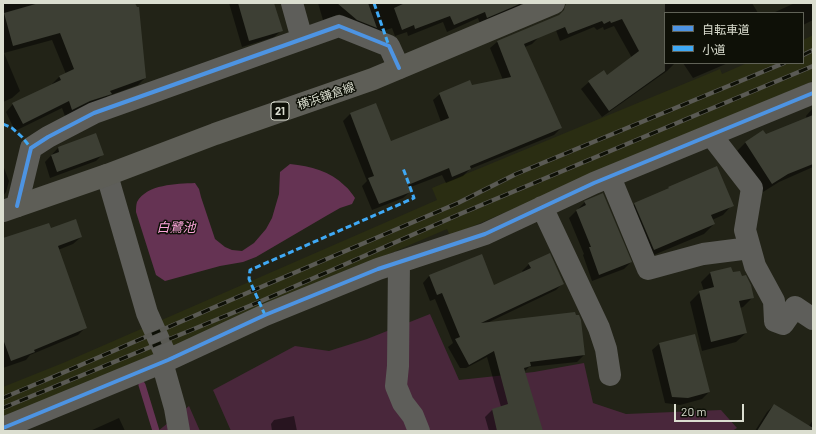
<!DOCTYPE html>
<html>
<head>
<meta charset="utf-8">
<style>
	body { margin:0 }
	#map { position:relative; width:816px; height:434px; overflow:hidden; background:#222317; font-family:Barlow,"Noto Sans JP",sans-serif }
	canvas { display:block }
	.frame { position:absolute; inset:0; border:4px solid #dbded0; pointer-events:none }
	.legend { position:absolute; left:664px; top:12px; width:140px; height:52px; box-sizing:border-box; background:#0e1007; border:1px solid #606257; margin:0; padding:5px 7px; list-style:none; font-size:12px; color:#dbded0 }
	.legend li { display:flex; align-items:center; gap:8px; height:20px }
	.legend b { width:20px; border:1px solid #606257 }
	.scale { position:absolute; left:674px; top:404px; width:70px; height:18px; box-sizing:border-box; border:2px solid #dbded0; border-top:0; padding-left:5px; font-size:12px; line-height:14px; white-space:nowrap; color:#dbded0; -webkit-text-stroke:3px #0e1007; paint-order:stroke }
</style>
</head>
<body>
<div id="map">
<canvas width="816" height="434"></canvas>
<div class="frame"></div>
<ul class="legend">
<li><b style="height:5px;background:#4d94e3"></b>自転車道</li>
<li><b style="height:5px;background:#3fa9f5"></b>小道</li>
</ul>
<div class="scale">20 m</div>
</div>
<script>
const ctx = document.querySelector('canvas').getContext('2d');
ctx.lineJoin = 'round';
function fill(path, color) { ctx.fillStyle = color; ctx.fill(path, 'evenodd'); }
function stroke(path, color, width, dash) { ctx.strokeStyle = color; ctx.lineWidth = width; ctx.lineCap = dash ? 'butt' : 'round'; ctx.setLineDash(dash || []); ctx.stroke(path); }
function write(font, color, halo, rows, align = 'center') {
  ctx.font = font + ' Barlow,"Noto Sans JP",sans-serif'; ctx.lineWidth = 3; ctx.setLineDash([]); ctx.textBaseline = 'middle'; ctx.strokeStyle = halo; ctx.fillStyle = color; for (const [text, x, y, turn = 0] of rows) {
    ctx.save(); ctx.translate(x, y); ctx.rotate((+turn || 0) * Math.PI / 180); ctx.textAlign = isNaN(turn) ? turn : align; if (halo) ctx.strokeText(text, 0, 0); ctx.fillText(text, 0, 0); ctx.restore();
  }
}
const built = new Path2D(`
	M813 35V81L450 236 447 229 254 312 3 418V387L63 363 242 285 437 200 432 188 720 69 722 74 747 63H803V40Z`);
const green = new Path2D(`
	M430 314 459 380 534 372 584 363 593 403 626 414 721 410 737 428 732 431H231L213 390 295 346 329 351 367 339Z
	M189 406 200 431H158Z`);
const water = new Path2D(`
	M290 164C311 166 330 171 345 186 349 189 352 194 355 198L352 204 340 208 326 216 256 257 243 262 220 266 165 281 156 275 136 212C136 209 136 205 137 202 147 184 176 184 195 183L199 189 201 197 215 239 225 247 232 250 242 251 254 243 266 229 272 218 279 194 280 172Z`);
const shadow = new Path2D(`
	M3 3H134L145 78 138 85 108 96 103 101 65 116 62 108 15 131 6 112 13 104 53 85 52 84 59 77 66 74 52 40 4 53 20 91 12 98 3 102Z
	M229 3H273L282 30 274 37 242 47Z
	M318 3H522L517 9 480 24 478 18 447 32 443 22 408 36 407 32 395 36 392 28 371 35 344 24 340 14 323 20Z
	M569 3H752L758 13H665V63L674 64 667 71 602 117 581 89 589 82 603 72 606 76 632 58 614 26 604 30 603 27 597 30 594 27 560 41 554 25Z
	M795 3H813V20L803 25V13H773Z
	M534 26 539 37 532 44 525 47 561 128 554 135 470 169 463 176 446 183 442 175 408 188 410 192 403 198 372 210 362 186 367 181 343 121 350 114 376 104 390 143 441 122 433 100 440 94 472 86 503 80 490 48 497 42Z
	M683 63H728L693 78Z
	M813 108V167L779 182 763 192 737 151 746 142 766 136 807 119 806 116Z
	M58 148 103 154 96 161 50 178 45 162Z
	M3 168H4L9 181 6 192 3 196Z
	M669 188 732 205 723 215 712 220 714 224 704 234 644 259 625 213 635 204 666 190Z
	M585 202 631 262 624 269 592 281 583 255 584 254 569 218 576 211 578 210V209Z
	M51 229 81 237 73 244 58 250 86 327 78 335 30 355 26 360 3 368V238V239Z
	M529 264 562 284 556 290 487 323 584 355 577 362 529 367 524 372 539 431H489L485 417 492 410 501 407 487 357 466 368H460L448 347 453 343 435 299 430 301 423 283 429 276 494 286 523 272 522 271Z
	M711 272 732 274 753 297 743 307 740 308 746 333 736 342 702 351 690 302 700 292 704 291 701 282Z
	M694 335 709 392 702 399 680 405 665 403 652 350 659 344Z
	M774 405 802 431H755L767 412Z
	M294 416 297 431H272L271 424 274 420Z
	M119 418 125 431H90Z
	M813 420V431H806Z`);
const stream = new Path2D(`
	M142 385 156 431`);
const building = new Path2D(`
	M39 3H135L137 7H139L146 78 110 91 112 94 90 101 72 110 69 101 23 124 12 103 61 80 59 76 74 69 60 33 13 46 4 13Z
	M238 3H274L283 31 249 41Z
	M337 3H368L377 28 357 20Z
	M405 3H522L487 18 485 12 454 25 450 16 415 29 414 25 402 30 394 8Z
	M566 3H665V71L609 111 588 81 604 70 607 75 639 51 622 19 611 23 610 21 604 24 602 21 568 34 565 27 524 44 562 128 470 166 471 169 452 177 449 168 408 185 411 192 379 204 368 178 374 176 350 113 376 103 391 141 449 118 439 93 470 80 472 85 511 77 497 41 559 15 564 10Z
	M813 115V164L788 174 772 184 745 142 763 130 766 134Z
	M96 133 104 155 57 172 51 155 59 152 58 147Z
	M717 166 734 206 711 215 715 224 654 250 634 203 669 188 668 187Z
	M603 193 632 262 599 275 589 247H591L576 210 586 205 584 201Z
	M76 219 82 237 58 246 87 328 34 350 35 352 11 361 3 339V238L49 223 51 228Z
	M550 253 564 284 481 323 575 312 576 315H579L581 320 585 355 530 362 531 366 524 368 543 431H497L492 409 508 404 494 351 469 365 455 339 460 337 442 293 437 295 429 275 482 254 494 285 531 268 528 263Z
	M731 267 733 272 740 271 742 276 746 275 751 285 754 298 739 301 747 333 711 342 699 291 714 287 710 272Z
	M695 334 710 392 688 398 672 397 659 343Z
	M774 404 813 428V431H757Z`);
const minor = new Path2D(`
	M292 3 302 39
	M711 135 752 188 745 230 755 266 774 301 775 321 783 324 795 307 813 319
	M107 175 147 313 168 360
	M610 177 648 269 703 254 750 248
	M17 206 31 148 48 137 94 113 339 26 389 46 399 68
	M542 207 599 328 606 349 610 375
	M399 262 398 366 396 386 403 403 413 416 419 431
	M162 362 175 408 179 431
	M3 428 168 360 265 315 378 269 485 234 594 183 813 93`);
const major = new Path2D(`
	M3 211 107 175 215 134 373 79 554 3`);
const rail = new Path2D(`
	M803 55 813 50
	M3 398 67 371 254 290 458 203 516 174 784 63
	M3 408 259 302 460 214 813 66`);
const quiet = new Path2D(`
	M374 3 389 46
	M3 124 12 128 22 137 31 148
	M265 315 249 279 250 270 414 198 403 168`);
const cycleway = new Path2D(`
	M17 206 31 148 48 137 94 113 339 26 389 46 399 68
	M3 428 168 360 265 315 378 269 485 234 594 183 813 93`);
const shields = [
	[280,111,18]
];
const shieldNames = [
	["21",280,111]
];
const streetNames = [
	["横浜鎌倉線",326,96,-19]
];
const waterNames = [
	["白鷺池",176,228]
];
fill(built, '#2a2d12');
fill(green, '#49273b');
fill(water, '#653353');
fill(shadow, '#0007');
stroke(stream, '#653353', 7);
fill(building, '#3d3f34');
stroke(minor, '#5e5e5a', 22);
stroke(major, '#5e5e57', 22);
stroke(rail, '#5a5a54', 4.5);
stroke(rail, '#0e1007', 3, [9]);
stroke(quiet, '#3fa9f5', 3, [6, 3]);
stroke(cycleway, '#4d94e3', 4);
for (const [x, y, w] of shields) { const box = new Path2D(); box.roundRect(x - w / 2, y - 9, w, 18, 3); ctx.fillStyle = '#0e1007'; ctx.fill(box); stroke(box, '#dbded0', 1); }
write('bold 11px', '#dbded0', null, shieldNames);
write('12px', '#dbded0', '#0e1007', streetNames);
write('italic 13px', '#fca5da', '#0e1007', waterNames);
</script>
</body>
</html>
